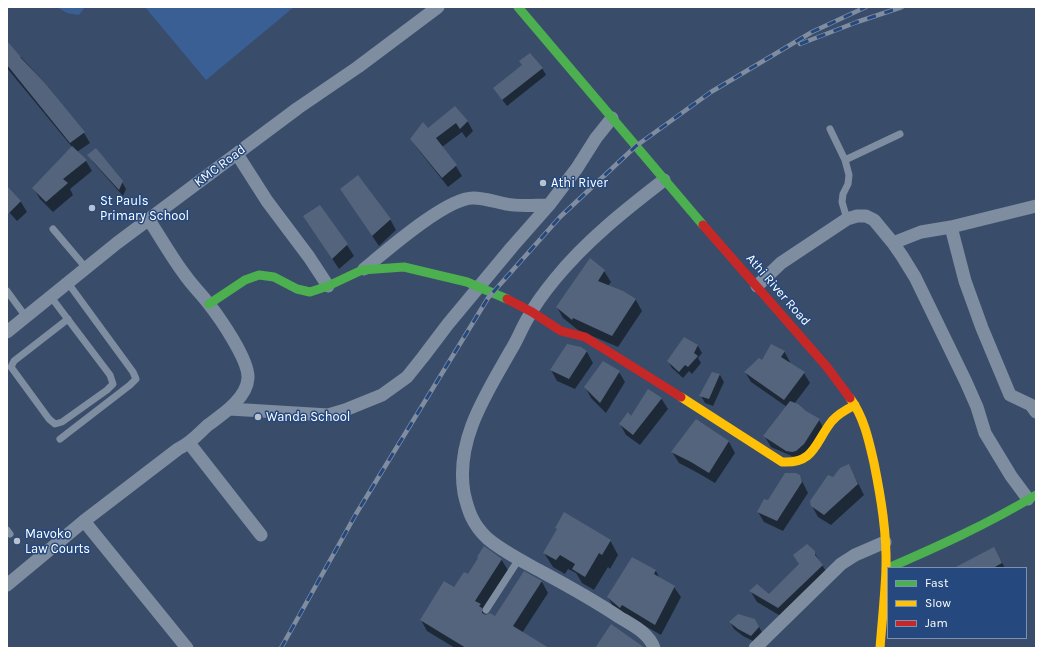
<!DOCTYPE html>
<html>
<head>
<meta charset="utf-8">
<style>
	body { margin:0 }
	#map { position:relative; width:1043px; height:655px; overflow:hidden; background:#394d6a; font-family:Karla,sans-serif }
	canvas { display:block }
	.frame { position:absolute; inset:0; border:8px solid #fff; pointer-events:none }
	.legend { position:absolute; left:887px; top:567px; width:140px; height:72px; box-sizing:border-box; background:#25497e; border:1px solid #7c92b2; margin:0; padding:5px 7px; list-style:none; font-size:12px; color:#fff }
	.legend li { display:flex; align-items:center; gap:8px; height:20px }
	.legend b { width:20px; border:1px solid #7c92b2 }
</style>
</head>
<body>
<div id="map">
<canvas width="1043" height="655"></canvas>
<div class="frame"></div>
<ul class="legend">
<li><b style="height:5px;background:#4caf50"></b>Fast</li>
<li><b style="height:5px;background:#ffc107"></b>Slow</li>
<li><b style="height:5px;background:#c62828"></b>Jam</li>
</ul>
</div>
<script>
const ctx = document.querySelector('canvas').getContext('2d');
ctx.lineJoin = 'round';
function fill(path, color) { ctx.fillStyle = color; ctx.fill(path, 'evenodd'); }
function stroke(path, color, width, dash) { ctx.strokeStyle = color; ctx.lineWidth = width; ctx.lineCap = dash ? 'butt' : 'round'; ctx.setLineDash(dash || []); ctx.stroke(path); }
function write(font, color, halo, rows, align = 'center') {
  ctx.font = font + ' Karla,sans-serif'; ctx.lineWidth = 3; ctx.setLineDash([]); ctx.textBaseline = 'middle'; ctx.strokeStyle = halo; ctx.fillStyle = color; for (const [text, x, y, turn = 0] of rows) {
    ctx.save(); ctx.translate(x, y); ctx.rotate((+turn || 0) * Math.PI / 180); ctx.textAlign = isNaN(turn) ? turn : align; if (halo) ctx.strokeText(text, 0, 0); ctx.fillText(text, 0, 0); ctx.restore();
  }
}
const green = new Path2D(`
	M57 7H85L79 15 67 13Z
	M145 7H294L206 80Z`);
const shadow = new Path2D(`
	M7 42 44 82 84 133 90 143 77 152 86 161 92 171 70 189 73 195 53 212 40 199 34 189 72 147 7 68Z
	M542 68 546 75 507 106 494 89Z
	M455 107 468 122 473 131 466 138 462 132 442 147 456 166 462 176 448 187 417 148 411 139 428 130Z
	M89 155 122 182 126 189 123 196 93 162Z
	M7 187 21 202 27 212 17 221 7 210Z
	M341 190 390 219 396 230 379 246Z
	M320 207 347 245 354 256 339 269 304 216Z
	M604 271 611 282 608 286 622 291 636 300 642 311 618 347 578 330 563 318 557 307Z
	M685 339 698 346 702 353 698 358 701 363 692 374 689 371 683 378 672 368 668 361Z
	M580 348 587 352 593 363 575 389 557 381 551 370Z
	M784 351 790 362 789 363 804 373 810 383 794 404 819 420 825 431 803 461 771 447 765 437 787 407 751 382 745 372 762 361Z
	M619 372 625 382 606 413 591 398 585 387Z
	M712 373 720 375 724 382 713 406 705 403 701 396Z
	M661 398 668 409 640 445 626 435 620 424Z
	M696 421 729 442 735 453 715 483 698 473 679 463 672 452Z
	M849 465 864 495 831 525 818 517 812 506 833 479Z
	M799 475 808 493 783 531 764 522 758 512Z
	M556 528 610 540 618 555 610 569 608 567 594 590 582 583 576 573 568 569 565 574 553 567 544 553 558 530Z
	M814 552 829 576 784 618 757 602 751 592 769 595Z
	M633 558 656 571 660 579 674 587 681 597 661 635 614 608 608 597Z
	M501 559 508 570 482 609 486 615 495 618 525 573 542 582 548 593 522 633 547 648H455L427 631 421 620 468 575Z
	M1000 559 1005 568H956Z
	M730 622 759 627 763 634 755 642 743 636 734 629Z`);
const building = new Path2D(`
	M7 41 21 57H20L44 82 85 132 70 143 7 65Z
	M530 53 543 68 502 100 493 88 522 65 519 61Z
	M455 106 468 121 460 129 456 123 436 138 457 165 442 178 410 139 423 122 428 128Z
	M72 146 87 160 63 179 68 183 46 202 32 188Z
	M96 148 123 181 119 190 87 155Z
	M358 175 391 219 372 236 340 189Z
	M7 186 21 201 7 215Z
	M320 205 348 244 332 259 303 216Z
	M590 258 605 270 598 281 623 291 636 299 612 336 573 318 572 320 556 307Z
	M684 337 698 345 694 353 698 356 688 367 685 365 679 372 667 361Z
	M567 344 581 347 587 351 569 379 550 370Z
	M771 344 785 351 781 357 805 372 784 400 744 372 759 358 762 360Z
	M603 361 620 371 600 403 584 387Z
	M712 372 720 374 709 399 699 396Z
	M648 389 662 398 633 435 619 424 628 412 631 416Z
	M790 401 798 404 806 411 820 419 804 444 796 451 792 452 786 451 763 436Z
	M696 419 729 441 709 473 691 462 671 452Z
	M849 464 858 484 824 515 811 506 810 501 828 475 833 477 840 468Z
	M785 473H796L800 475 802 482 777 521 757 512 764 499 768 500Z
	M564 512 611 540 602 555 599 553 585 577 572 569 575 564 560 555 556 560 543 553 557 529 555 528Z
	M807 544 815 551V555L823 565 778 608 749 591 757 584 769 594 799 564 793 555Z
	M484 546 502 559 475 601 481 604 479 606 482 608V613L486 615 490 613 495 616 524 571 542 581 513 626 549 648H466L420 620 444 581 454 587 464 572 468 574 478 558 477 557Z
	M994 547 1002 563 993 568H954Z
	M632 557 656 570 654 574 675 586 655 625 622 605 620 608 607 597Z
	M738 614 755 619 759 627 751 636 738 629 729 622Z
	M611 624 645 648H595Z`);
const lane = new Path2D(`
	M830 129 845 160 900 134
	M845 160 849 175 848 184 843 194 842 202 847 219
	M53 229 86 268
	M7 291 26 317
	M51 297 110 375 113 384 107 390 62 422 55 424 49 419 11 367 14 361 68 319
	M60 439 130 385 136 379 133 372 68 283
	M7 530 10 534
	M486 610 519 559`);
const street = new Path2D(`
	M237 154 267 201 309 257 328 286
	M951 227 965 281 982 328 1010 395 1031 405 1036 412
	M893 243 921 232 951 227 1036 206
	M364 269C386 251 446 198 473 198 485 198 495 202 506 204 520 207 535 205 549 205
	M757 286 781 263 847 219 857 216H866L874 220 893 243 902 256 915 277 966 382 977 407 985 433 1011 476 1028 499
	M7 332 117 243 298 108 358 67 438 7
	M230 409 328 415 345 410 382 395 407 377 423 357 448 324 512 247 549 205 577 168 596 138 612 118
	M189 443 261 535
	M84 521 187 648
	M7 585 84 521 178 449C192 442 197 435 208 425 223 414 247 398 248 378 249 360 220 318 208 303 201 294 192 285 185 275 172 258 161 238 149 220
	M654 648C649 633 632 625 619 617 595 601 570 587 544 573 526 563 503 552 487 538 473 525 468 511 464 493 455 440 486 394 511 350 518 339 522 327 529 316 536 303 546 290 555 279 586 241 625 210 664 180
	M755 648 841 564 855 555 885 542`);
const fast = new Path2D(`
	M518 7 703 225
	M209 304 245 280 259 275 274 277 297 289 310 292 328 286 362 270 404 267 467 282 507 299
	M886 569C937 547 988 524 1036 495`);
const slow = new Path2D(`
	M681 397 782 462C815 464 815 442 832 421 838 414 847 409 855 405
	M850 398C864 417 869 441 874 463 881 498 887 533 886 569 885 595 882 622 880 648`);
const jam = new Path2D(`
	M703 225 827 367 850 398
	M507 299 532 312 561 331 585 337 681 397`);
const rail = new Path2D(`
	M800 44 857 22 902 7
	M281 648 356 514 488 298 560 217 636 146 711 92 812 32 866 7`);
const markers = [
	[543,183,4,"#bac1cb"],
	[92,208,4,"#bac1cb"],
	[258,417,4,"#bac1cb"],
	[17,541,4,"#bac1cb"]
];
const streetNames = [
	["KMC Road",220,166,-37],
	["Athi River Road",778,290,49]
];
const poiNames = [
	["Athi River",551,183],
	["St Pauls",100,201],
	["Primary School",100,216],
	["Wanda School",266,417],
	["Mavoko",25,534],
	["Law Courts",25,549]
];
fill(green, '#395f95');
fill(shadow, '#0007');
fill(building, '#54647c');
stroke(lane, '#7f8da1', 7);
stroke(street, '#7f8da1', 13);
stroke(fast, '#4caf50', 9);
stroke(slow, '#ffc107', 9);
stroke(jam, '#c62828', 9);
stroke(rail, '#808da1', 4.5);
stroke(rail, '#25497e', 3, [9]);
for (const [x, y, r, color] of markers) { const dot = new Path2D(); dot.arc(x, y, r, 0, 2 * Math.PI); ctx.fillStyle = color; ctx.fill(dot); stroke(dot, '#25497e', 1.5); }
write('13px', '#fff', '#25497e', streetNames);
write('13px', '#fff', '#25497e', poiNames, 'left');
</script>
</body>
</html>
